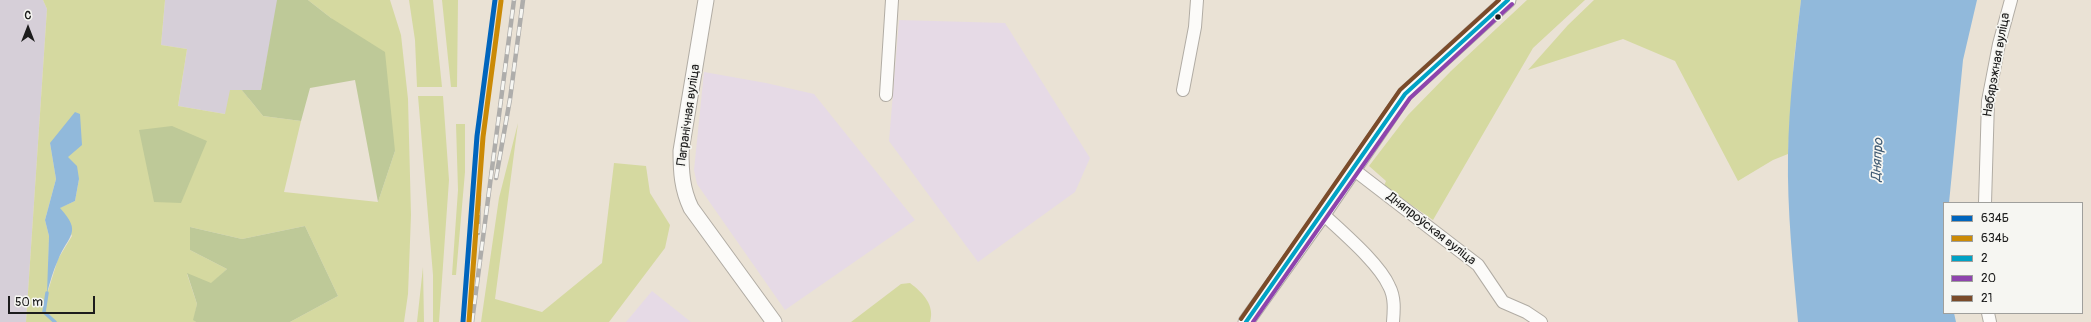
<!DOCTYPE html>
<html>
<head>
<meta charset="utf-8">
<style>
	body { margin:0 }
	#map { position:relative; width:2091px; height:322px; overflow:hidden; background:#eae2d5; font-family:Pangolin,sans-serif }
	canvas { display:block }
	.legend { position:absolute; left:1943px; top:202px; width:140px; height:112px; box-sizing:border-box; background:#f6f6f2; border:1px solid #9f9f9c; margin:0; padding:5px 7px; list-style:none; font-size:12px; color:#1c1c1c }
	.legend li { display:flex; align-items:center; gap:8px; height:20px }
	.legend b { width:20px; border:1px solid #9f9f9c }
	.north { position:absolute; left:8px; top:8px; width:40px; height:40px; -webkit-text-stroke:3px #f6f6f2; paint-order:stroke; rotate:0deg; font-size:11px; font-weight:700; line-height:16px; text-align:center; color:#1c1c1c }
	.north::after { content:''; display:block; margin:auto; width:14px; height:18px; background:#1c1c1c; clip-path:polygon(50% 0,100% 100%,50% 72%,0 100%) }
	.scale { position:absolute; left:8px; top:296px; width:87px; height:18px; box-sizing:border-box; border:2px solid #1c1c1c; border-top:0; padding-left:5px; font-size:12px; line-height:14px; white-space:nowrap; color:#1c1c1c; -webkit-text-stroke:3px #f6f6f2; paint-order:stroke }
</style>
</head>
<body>
<div id="map">
<canvas width="2091" height="322"></canvas>
<ul class="legend">
<li><b style="height:5px;background:#0065bd"></b>634Б</li>
<li><b style="height:5px;background:#cb8a06"></b>634Ь</li>
<li><b style="height:5px;background:#01a2c5"></b>2</li>
<li><b style="height:5px;background:#8e44ad"></b>20</li>
<li><b style="height:5px;background:#7a4b2a"></b>21</li>
</ul>
<div class="north">С</div>
<div class="scale">50 m</div>
</div>
<script>
const ctx = document.querySelector('canvas').getContext('2d');
ctx.lineJoin = 'round';
function fill(path, color) { ctx.fillStyle = color; ctx.fill(path, 'evenodd'); }
function stroke(path, color, width, dash) { ctx.strokeStyle = color; ctx.lineWidth = width; ctx.lineCap = dash ? 'butt' : 'round'; ctx.setLineDash(dash || []); ctx.stroke(path); }
function write(font, color, halo, rows, align = 'center') {
  ctx.font = font + ' Pangolin,sans-serif'; ctx.lineWidth = 3.5; ctx.setLineDash([]); ctx.textBaseline = 'middle'; ctx.strokeStyle = halo; ctx.fillStyle = color; for (const [text, x, y, turn = 0] of rows) {
    ctx.save(); ctx.translate(x, y); ctx.rotate((+turn || 0) * Math.PI / 180); ctx.textAlign = isNaN(turn) ? turn : align; if (halo) ctx.strokeText(text, 0, 0); ctx.fillText(text, 0, 0); ctx.restore();
  }
}
const built = new Path2D(`
	M899 20 1005 23 1090 158 1075 192 978 262 889 141Z
	M704 72 766 83 814 94 915 220 785 310 697 184 694 170Z
	M652 291 691 322H626Z`);
const industrial = new Path2D(`
	M0 0H43L47 9 26 322H0Z
	M165 0H278L261 90 225 114 178 106 187 49 161 45Z`);
const green = new Path2D(`
	M43 0H165L161 45 187 49 178 106 225 114 230 90H242L263 116 301 121 284 192 378 202 395 151 331 18 308 0H390L401 35 408 99 411 215 408 294 404 322H290L338 296 305 226 242 239 190 227V250L227 269 211 284 187 274 197 304 194 320 196 322H26L47 9ZM50 143 79 179 75 201 59 208 72 236 58 259 48 291 49 236 45 220 56 179Z
	M409 0H433L442 87H417L415 40Z
	M442 0H458L457 87H451Z
	M1527 0H1585L1533 48 1433 220 1384 186 1386 181 1369 166 1408 115 1451 71Z
	M1594 0H1801L1794 59 1788 154 1773 160 1738 181 1675 61 1623 39 1528 70 1568 25Z
	M418 96H443L449 180 439 322H433V275Z
	M518 123 495 299 542 312 602 263 614 163 646 166 650 193 670 225 665 248 609 322H481L499 198Z
	M456 124H465V172L456 275H452L458 190Z
	M423 267 424 322H417Z
	M910 283C923 293 935 305 930 322H851L901 284Z`);
const forest = new Path2D(`
	M277 0H308L331 18 385 52 395 151 378 202 355 80 310 88 301 121 263 116 242 90H261Z
	M172 126 207 141 181 203 154 202 139 130Z
	M305 226 338 296 290 322H196L193 320 197 304 187 273 211 283 227 269 190 250V227L242 239Z`);
const water = new Path2D(`
	M1801 0H1977L1963 60 1949 203H1944V313H1954L1956 322H1798C1793 267 1787 210 1788 155 1789 103 1795 51 1801 0Z
	M75 112 80 114 82 145 68 157 77 166 79 179 75 201 60 208C83 233 68 235 58 260 53 271 50 282 47 293L49 236 45 220 56 179 50 143Z`);
const stream = new Path2D(`
	M47 293 44 312 55 322`);
const minor = new Path2D(`
	M1183 90 1195 27 1197 0
	M886 95 892 0
	M1353 169 1478 265 1503 302 1526 312 1541 322
	M1985 203 1988 101 1999 44 2011 0
	M1323 214C1342 232 1379 263 1389 286 1395 297 1394 310 1393 322
	M1988 313 1990 322`);
const major = new Path2D(`
	M706 0 681 151C681 172 682 189 691 208L774 322
	M1246 322 1323 214 1405 94 1508 0`);
const rail = new Path2D(`
	M496 178 510 99 523 0
	M478 233 479 195
	M472 322 514 0`);
const bus1 = new Path2D(`
	M1246 322 1405 94 1508 0`);
const bus2 = new Path2D(`
	M1253 322 1410 98 1512 4`);
const bus3 = new Path2D(`
	M1241 319 1400 90 1499 0`);
const rail1 = new Path2D(`
	M463 322 477 136 495 0`);
const rail2 = new Path2D(`
	M469 322 483 137 501 1`);
const markers = [
	[1498,17,3.5,"#1c1c1c"]
];
const streetNames = [
	["Набярэжная вуліца",1997,65,-80],
	["Пагранічная вуліца",689,115,-82],
	["Дняпроўская вуліца",1431,229,38]
];
const waterNames = [
	["Дняпро",1878,160,-87]
];
fill(built, '#e6dae6');
fill(industrial, '#d6cfd8');
fill(green, '#d5d9a0');
fill(forest, '#bec998');
fill(water, '#91b9db');
stroke(stream, '#91b9db', 3.5);
stroke(minor, '#b1aca4', 14);
stroke(major, '#b1aca4', 17);
stroke(minor, '#fcfbf9', 12);
stroke(major, '#fcfbf9', 15);
stroke(rail, '#aeadab', 4.5);
stroke(rail, '#f6f6f2', 3, [9]);
stroke(bus1, '#01a2c5', 4);
stroke(bus2, '#8e44ad', 4);
stroke(bus3, '#7a4b2a', 4);
stroke(rail1, '#0065bd', 5);
stroke(rail2, '#cb8a06', 5);
for (const [x, y, r, color] of markers) { const dot = new Path2D(); dot.arc(x, y, r, 0, 2 * Math.PI); ctx.fillStyle = color; ctx.fill(dot); stroke(dot, '#f6f6f2', 1.5); }
write('13px', '#1c1c1c', '#f6f6f2', streetNames);
write('italic 14px', '#405b73', '#f6f6f2', waterNames);
</script>
</body>
</html>
